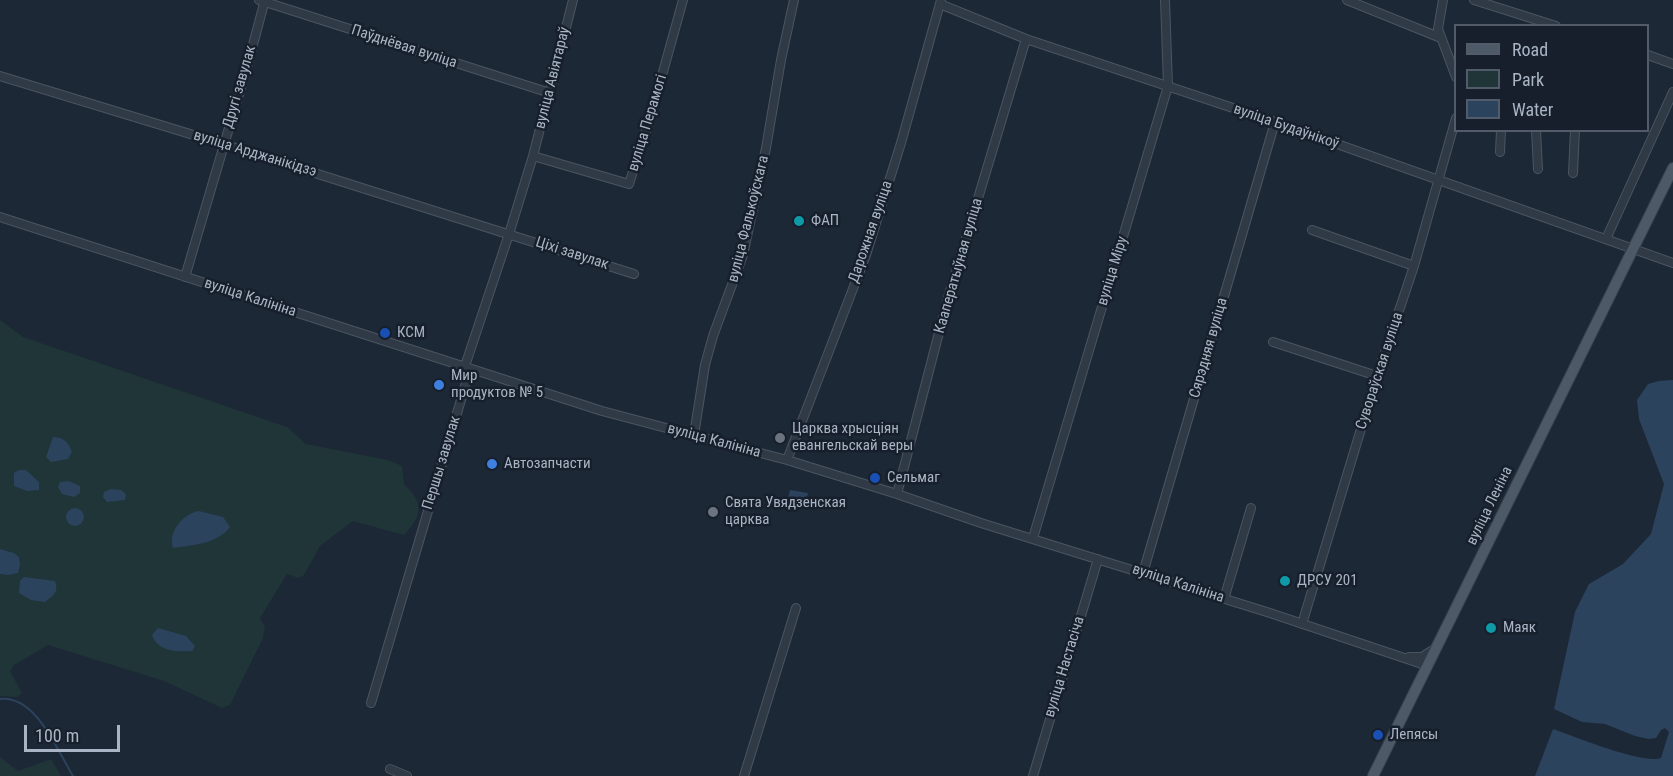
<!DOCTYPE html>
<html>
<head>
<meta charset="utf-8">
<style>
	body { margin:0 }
	#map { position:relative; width:1673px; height:776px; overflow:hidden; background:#1d2836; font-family:"Roboto Condensed",sans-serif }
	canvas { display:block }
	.legend { position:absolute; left:1454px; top:24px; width:195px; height:108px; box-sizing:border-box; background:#161f2b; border:2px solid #515b69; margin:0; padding:8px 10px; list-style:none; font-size:18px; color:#a9b5c5 }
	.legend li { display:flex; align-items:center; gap:12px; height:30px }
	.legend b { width:30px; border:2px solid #515b69 }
	.scale { position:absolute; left:24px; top:725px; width:96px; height:27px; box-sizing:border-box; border:3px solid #a9b5c5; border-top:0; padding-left:8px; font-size:18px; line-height:21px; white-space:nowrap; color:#a9b5c5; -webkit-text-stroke:4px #161f2b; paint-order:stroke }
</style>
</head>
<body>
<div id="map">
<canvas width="1673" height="776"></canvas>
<ul class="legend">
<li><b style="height:8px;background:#4e5968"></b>Road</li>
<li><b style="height:16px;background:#1f3538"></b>Park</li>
<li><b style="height:16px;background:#2c435e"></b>Water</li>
</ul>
<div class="scale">100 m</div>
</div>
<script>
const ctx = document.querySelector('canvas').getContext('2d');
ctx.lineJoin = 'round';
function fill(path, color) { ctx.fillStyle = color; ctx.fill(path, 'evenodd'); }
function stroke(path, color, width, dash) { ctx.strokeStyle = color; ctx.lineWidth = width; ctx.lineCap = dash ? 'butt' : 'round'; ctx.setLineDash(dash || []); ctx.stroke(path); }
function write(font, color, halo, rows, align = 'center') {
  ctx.font = font + ' "Roboto Condensed",sans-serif'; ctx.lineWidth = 5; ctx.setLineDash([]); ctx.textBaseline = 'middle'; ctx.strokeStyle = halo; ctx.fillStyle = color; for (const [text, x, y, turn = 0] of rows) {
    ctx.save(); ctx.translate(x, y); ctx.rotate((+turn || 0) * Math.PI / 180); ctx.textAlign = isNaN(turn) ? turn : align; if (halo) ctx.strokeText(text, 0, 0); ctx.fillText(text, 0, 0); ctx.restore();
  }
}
const green = new Path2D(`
	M0 320 23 337 287 427 306 444 388 460 402 466 404 484C424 504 423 514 404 535L353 521 320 546 304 575 298 578 287 574 260 618 265 627 263 638 230 705 222 708 164 681 48 645 14 665 10 671 22 693 17 697 0 696V574L8 575 14 553 0 549Z
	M0 757 18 771 51 759 61 776H0Z`);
const water = new Path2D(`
	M1673 380V776H1535L1553 729C1573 736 1644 765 1661 758L1669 732 1665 728 1661 730 1656 738 1649 739 1635 736 1605 724 1582 722 1554 709 1575 612 1589 584 1623 564 1651 534 1664 484 1639 419 1637 400 1648 384 1659 381Z
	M53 437C65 438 68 442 72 452L68 459 51 462 46 457Z
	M19 470H26L39 482V490L27 491 14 486V473Z
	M69 481 80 486V493L74 497 62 494 58 487 60 482Z
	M111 489 121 490 126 494 125 500 107 502 103 497 104 492Z
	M790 490 808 493 805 504 791 501 788 498Z
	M66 517a9 9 0 1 1 18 0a9 9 0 1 1-18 0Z
	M199 511 223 517 230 527C217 544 193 545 173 548 167 532 184 513 199 511Z
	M0 549 14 553 19 557 20 565 18 573 8 575 0 574Z
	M24 577 55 581C59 592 54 595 45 602L31 600 19 593 20 581Z
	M158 628 186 636 195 646 192 651C177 652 158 652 152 635Z`);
const stream = new Path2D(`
	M0 699C36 695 57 750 73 776`);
const minor = new Path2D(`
	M259 0 550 93
	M1347 0 1441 38
	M1443 0 1438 29 1456 77
	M1474 0 1556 26
	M940 4 1026 39 1275 122 1673 263
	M1648 55 1673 64
	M0 76 223 144 634 274
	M1536 130 1538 169
	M1500 152 1501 130
	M533 156 629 184 651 115 683 0
	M1573 173 1575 130
	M0 217 602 411 787 460 897 494 981 523 1270 613 1428 666
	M1312 230 1414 266
	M1606 239 1673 92
	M185 277 247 67 265 0
	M1273 342 1377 376
	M694 435 705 365 713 336 743 255 766 148 781 60 794 0
	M787 460 866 255 901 143 941 0
	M897 494 948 298 1026 39
	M1033 538 1168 86 1165 0
	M1143 573 1275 122
	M1224 599 1251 508
	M1302 624 1377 376 1414 266 1456 118
	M1409 657H1422L1436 648
	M371 703 466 383 465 366 509 234 533 156 573 0
	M390 769 407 776
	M744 776 796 608
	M1033 776 1098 559`);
const major = new Path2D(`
	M1373 776 1673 168`);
const markers = [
	[799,221,6,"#0f9aa8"],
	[385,333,6,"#1a4fb4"],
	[439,385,6,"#3f7fe0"],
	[780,438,6,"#6b7280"],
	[492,464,6,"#3f7fe0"],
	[875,478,6,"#1a4fb4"],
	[713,512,6,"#6b7280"],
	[1285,581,6,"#0f9aa8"],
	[1491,628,6,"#0f9aa8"],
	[1378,735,6,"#1a4fb4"]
];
const streetNames = [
	["Паўднёвая вуліца",404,47,18],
	["вуліца Авіятараў",553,78,-76],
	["Другі завулак",240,87,-74],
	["вуліца Перамогі",648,123,-73],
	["вуліца Будаўнікоў",1286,127,19],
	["вуліца Арджанікідзэ",255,154,17],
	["вуліца Фалькоўскага",749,219,-76],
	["Дарожная вуліца",871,232,-71],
	["Ціхі завулак",572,254,18],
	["Кааператыўная вуліца",959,266,-74],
	["вуліца Міру",1113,271,-73],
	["вуліца Калініна",250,298,18],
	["Сярэдняя вуліца",1209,348,-74],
	["Сувораўская вуліца",1380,371,-72],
	["вуліца Калініна",714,441,15],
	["Першы завулак",442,463,-73],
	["вуліца Леніна",1490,506,-64],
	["вуліца Калініна",1178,584,18],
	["вуліца Настасіча",1065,667,-73]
];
const poiNames = [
	["ФАП",811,221],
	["КСМ",397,333],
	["Мир",451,376],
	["продуктов № 5",451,393],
	["Царква хрысціян",792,429],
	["евангельскай веры",792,446],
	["Автозапчасти",504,464],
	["Сельмаг",887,478],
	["Свята Увядзенская",725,503],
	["царква",725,520],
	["ДРСУ 201",1297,581],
	["Маяк",1503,628],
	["Лепясы",1390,735]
];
fill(green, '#1f3538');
fill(water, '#2c435e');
stroke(stream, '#2c435e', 2);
stroke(minor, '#4b5562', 10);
stroke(major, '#394350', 12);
stroke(minor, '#303a47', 8);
stroke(major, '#4e5968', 10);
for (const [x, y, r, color] of markers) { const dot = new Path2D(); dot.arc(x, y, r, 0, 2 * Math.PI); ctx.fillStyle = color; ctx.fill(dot); stroke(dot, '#161f2b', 2); }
write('15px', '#a9b5c5', '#161f2b', streetNames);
write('15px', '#a9b5c5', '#161f2b', poiNames, 'left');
</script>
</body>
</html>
